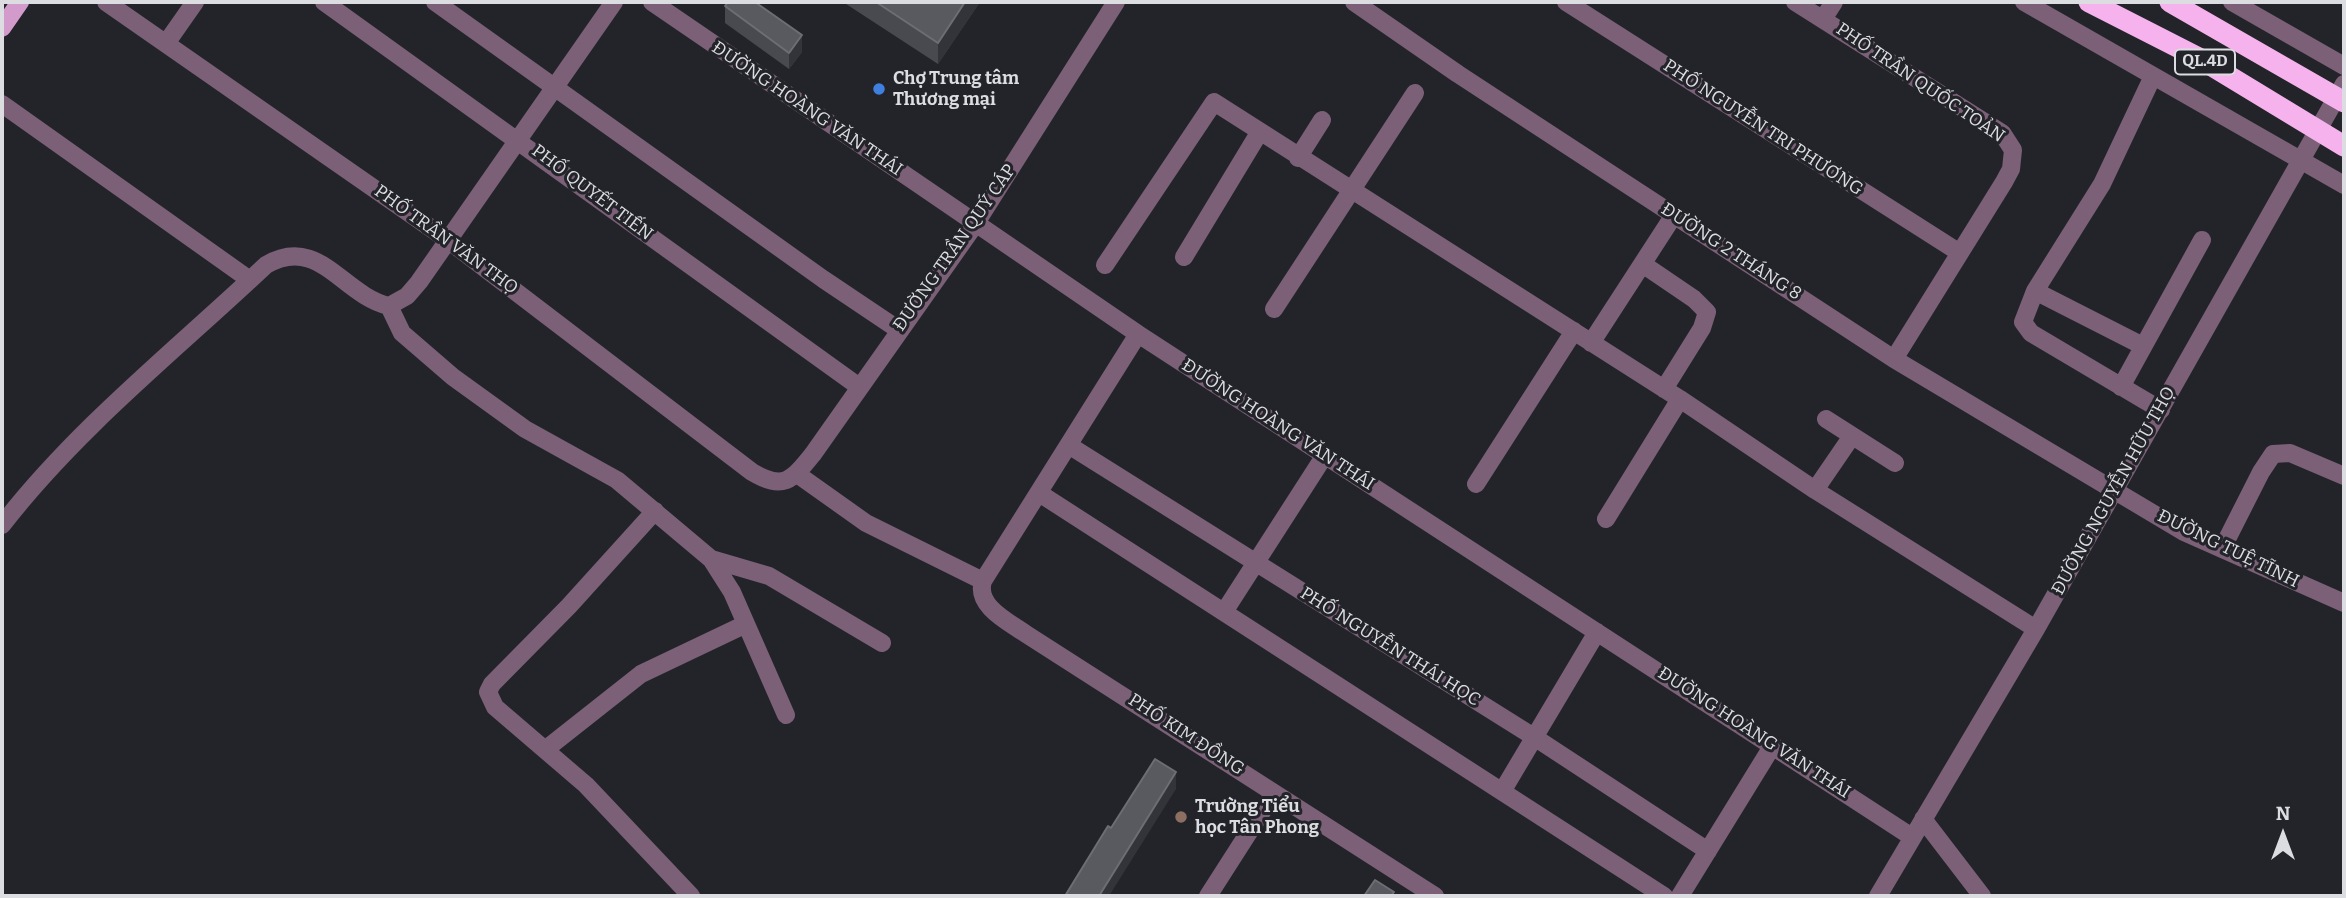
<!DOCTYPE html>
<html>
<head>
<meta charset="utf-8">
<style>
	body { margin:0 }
	#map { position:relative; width:2346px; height:898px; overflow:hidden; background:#23242a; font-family:Bitter,serif }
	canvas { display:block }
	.frame { position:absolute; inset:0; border:4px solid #dcdde1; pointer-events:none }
	.north { position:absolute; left:2248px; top:800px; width:70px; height:70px; -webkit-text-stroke:5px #23242a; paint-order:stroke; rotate:0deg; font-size:19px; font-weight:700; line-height:28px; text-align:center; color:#dcdde1 }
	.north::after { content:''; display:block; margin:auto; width:24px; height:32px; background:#dcdde1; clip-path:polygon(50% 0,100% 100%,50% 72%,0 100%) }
</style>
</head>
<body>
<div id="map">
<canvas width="2346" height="898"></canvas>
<div class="frame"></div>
<div class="north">N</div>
</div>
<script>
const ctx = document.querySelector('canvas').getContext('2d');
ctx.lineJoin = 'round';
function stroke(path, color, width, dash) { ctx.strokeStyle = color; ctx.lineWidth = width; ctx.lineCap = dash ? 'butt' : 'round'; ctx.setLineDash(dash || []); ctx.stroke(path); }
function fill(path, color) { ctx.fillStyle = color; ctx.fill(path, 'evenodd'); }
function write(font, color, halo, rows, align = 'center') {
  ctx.font = font + ' Bitter,serif'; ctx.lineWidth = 6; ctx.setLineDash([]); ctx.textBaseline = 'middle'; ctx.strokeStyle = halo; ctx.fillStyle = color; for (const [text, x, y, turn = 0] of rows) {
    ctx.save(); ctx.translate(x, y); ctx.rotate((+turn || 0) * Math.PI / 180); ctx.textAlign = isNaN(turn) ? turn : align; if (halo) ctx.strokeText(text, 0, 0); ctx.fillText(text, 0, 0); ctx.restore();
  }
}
const minor = new Path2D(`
	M106 2 448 240 752 472C784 491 792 480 813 454L976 223 1116 2
	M324 2 858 386
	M435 2 823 279 899 330
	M652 2 1138 334 1912 837
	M1354 2 1458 74 1894 359 2184 532 2344 603
	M1566 2 1960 253
	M1795 2 2002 133 2013 150 2011 169 2004 182 1894 359
	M2024 2 2344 185
	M2232 2 2344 66
	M1823 19 1834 2
	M167 42 195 2
	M2153 76 2102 184 2035 291 2023 322 2031 333 2161 410
	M2 104 250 280
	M1298 158 1322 120
	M1184 257 1259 133
	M1105 265 1214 102 1680 399 1815 490 2036 629
	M1644 265 1694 299 1707 312 1702 328 1664 389
	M2035 291 2143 346
	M389 306 402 333 453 377 525 429 617 480 711 559 732 592 786 715
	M389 306 407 296 419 282 614 2
	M1274 309 1415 93
	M1138 334 983 581C975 606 1009 622 1026 634L1435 896
	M1591 343 1674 215
	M2121 387 2202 240
	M1826 419 1895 463
	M1070 446 1534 737 1708 851
	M797 474 866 523 983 581
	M1476 484 1574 331
	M1815 490 1852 436
	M1039 493 1664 896
	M655 511 569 606 492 684 488 692 495 707 586 785 691 896
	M1606 519 1680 399
	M2 525C77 428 177 349 266 265 319 234 342 295 389 306
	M2222 549 2261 472 2273 454 2290 453 2344 476
	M711 559 769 576 882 643
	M1224 612 1325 455
	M546 749 641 674 746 624
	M1503 790 1597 632
	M1923 819 1982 896
	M1208 896 1274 793
	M1680 896 1773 745
	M1878 896 2036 629 2344 84`);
const major = new Path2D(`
	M2 28 20 2`);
const highway = new Path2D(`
	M2089 2 2199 58 2344 146
	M2170 2 2344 102`);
const wall = new Path2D(`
	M843 2H980L938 64Z
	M725 6 802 52 789 69 725 23Z`);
const shadedWall = new Path2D(`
	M965 2H980L938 64V43Z
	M802 35V52L789 69V53Z
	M1176 772V789L1109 896H1099Z`);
const building = new Path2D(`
	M728 2H755L802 35 789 53 725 6Z
	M876 2H965L938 43Z
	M1155 759 1176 772 1099 896H1065L1108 826 1111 828Z
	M1375 880 1394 892 1391 896H1364Z`);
const markers = [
	[879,89,7,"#3f7fe0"],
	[1181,817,7,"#8d6e63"]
];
const shields = [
	[2205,62,60]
];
const shieldNames = [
	["QL.4D",2205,62]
];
const poiNames = [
	["Chợ Trung tâm",893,79],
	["Thương mại",893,100],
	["Trường Tiểu",1195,807],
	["học Tân Phong",1195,828]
];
const streetNames = [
	["PHỐ TRẦN QUỐC TOẢN",1920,83,34],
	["ĐƯỜNG HOÀNG VĂN THÁI",807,109,34],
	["PHỐ NGUYỄN TRI PHƯƠNG",1763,128,33],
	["PHỐ QUYẾT TIẾN",592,193,37],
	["PHỐ TRẦN VĂN THỌ",446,240,36],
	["ĐƯỜNG TRẦN QUÝ CÁP",955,248,-55],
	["ĐƯỜNG 2 THÁNG 8",1731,252,33],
	["ĐƯỜNG HOÀNG VĂN THÁI",1278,425,33],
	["ĐƯỜNG NGUYỄN HỮU THỌ",2114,491,-61],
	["ĐƯỜNG TUỆ TĨNH",2228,549,26],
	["PHỐ NGUYỄN THÁI HỌC",1390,647,32],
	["ĐƯỜNG HOÀNG VĂN THÁI",1754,733,33],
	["PHỐ KIM ĐỒNG",1186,735,33]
];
stroke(minor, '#7b6077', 18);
stroke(major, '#d39bcb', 18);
stroke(highway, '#f6b2ec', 21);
fill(wall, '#494950');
fill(shadedWall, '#33343a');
fill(building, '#595960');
stroke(building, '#6d6e74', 2);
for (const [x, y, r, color] of markers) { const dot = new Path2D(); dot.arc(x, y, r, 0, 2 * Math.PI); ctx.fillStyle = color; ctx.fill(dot); stroke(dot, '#23242a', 2.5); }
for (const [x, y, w] of shields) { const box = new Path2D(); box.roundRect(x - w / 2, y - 12.5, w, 25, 5); ctx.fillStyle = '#23242a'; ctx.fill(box); stroke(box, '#dcdde1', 2); }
write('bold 16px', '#dcdde1', null, shieldNames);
write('bold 18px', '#dcdde1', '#23242a', poiNames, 'left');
write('18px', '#dcdde1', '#23242a', streetNames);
</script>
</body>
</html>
